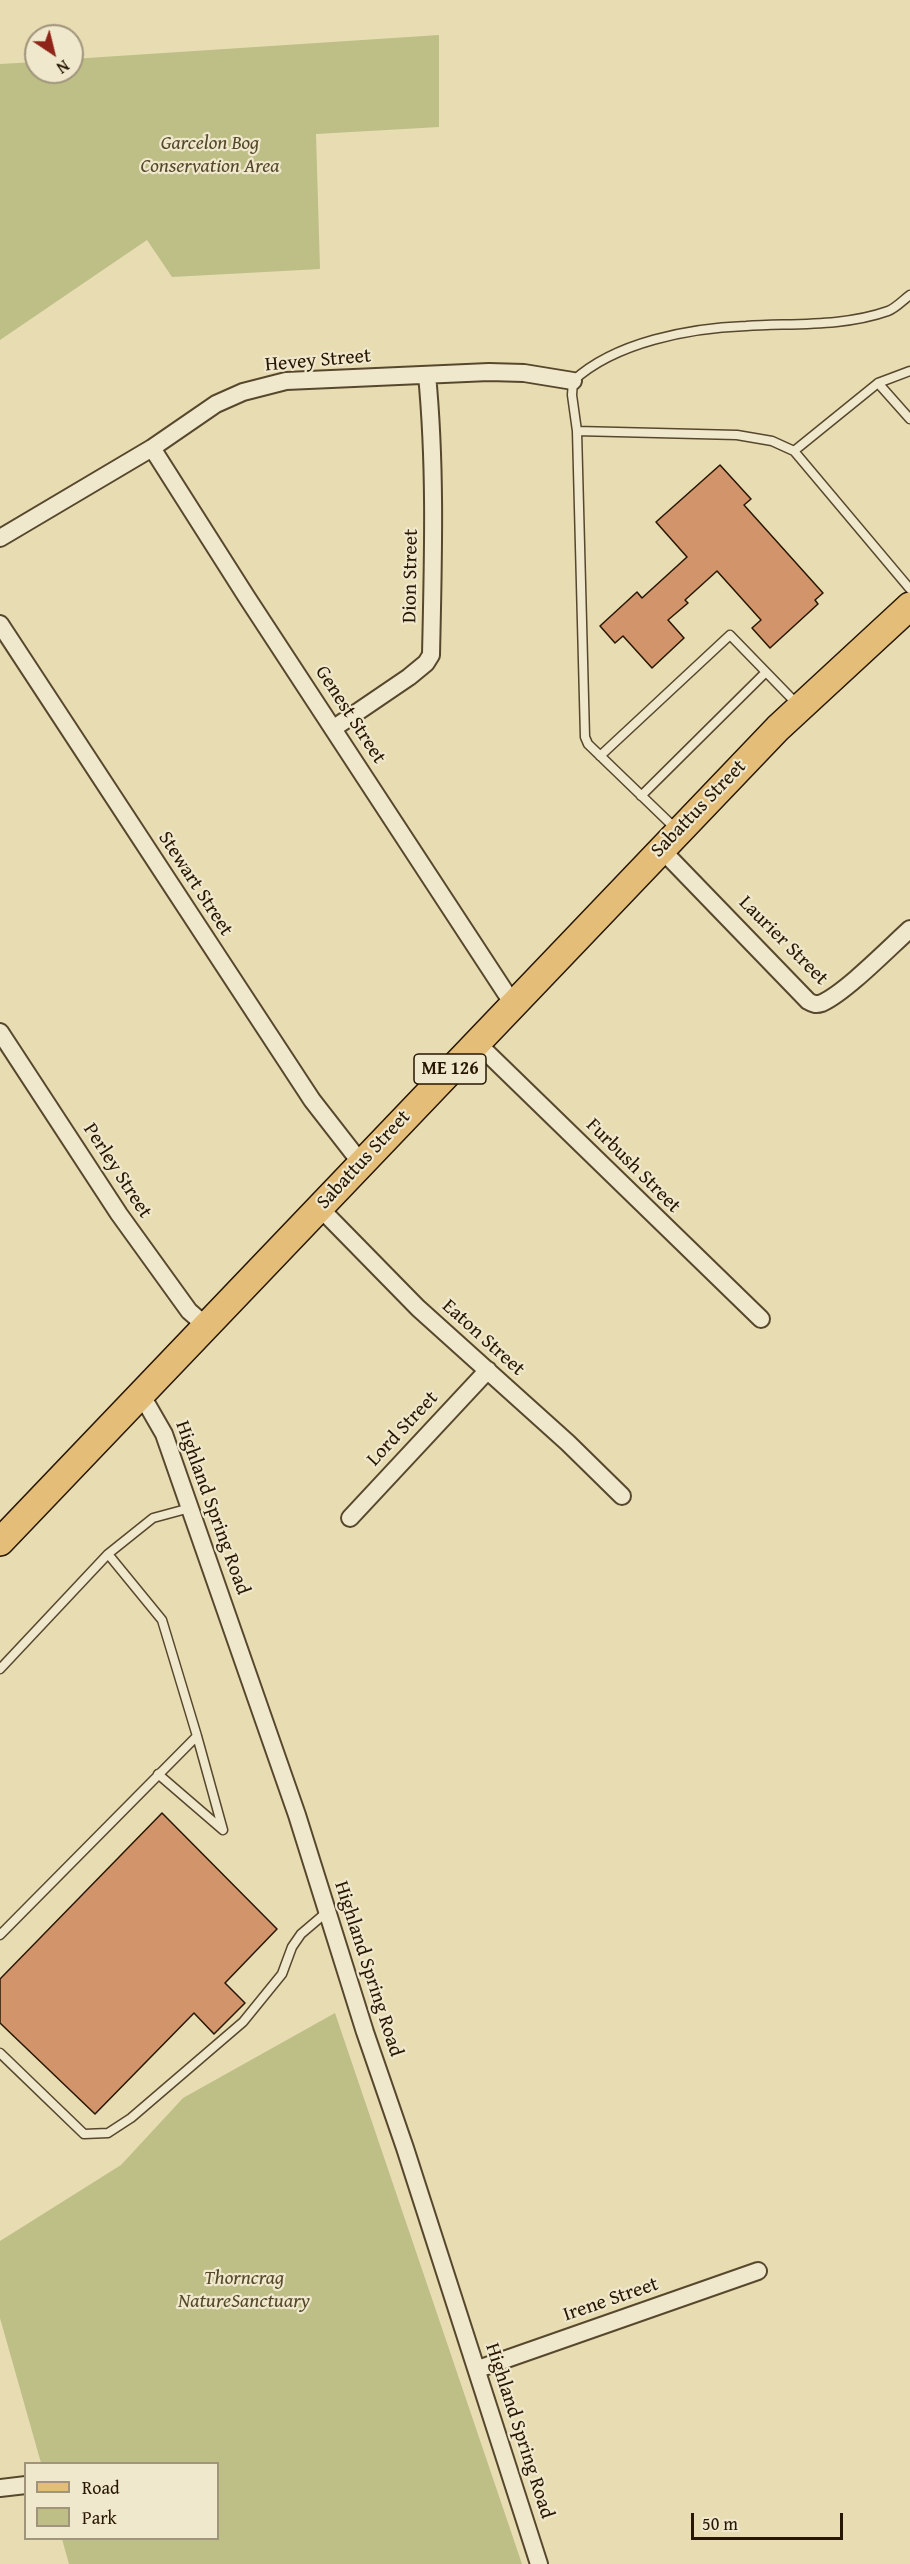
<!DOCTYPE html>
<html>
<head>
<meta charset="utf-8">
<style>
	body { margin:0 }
	#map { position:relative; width:910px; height:2564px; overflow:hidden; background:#e8dcb2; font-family:"Gentium Book Plus",serif }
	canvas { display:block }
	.legend { position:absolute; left:24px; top:2462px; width:195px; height:78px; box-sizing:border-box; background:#f0e8cd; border:2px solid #a0947b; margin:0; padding:8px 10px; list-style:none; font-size:18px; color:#271601 }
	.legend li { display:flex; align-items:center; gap:12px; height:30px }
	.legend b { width:30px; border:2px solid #a0947b }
	.north { position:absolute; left:24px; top:24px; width:60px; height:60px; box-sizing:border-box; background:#f0e8cd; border:2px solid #a0947b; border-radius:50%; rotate:145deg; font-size:16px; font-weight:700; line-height:24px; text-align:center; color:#271601 }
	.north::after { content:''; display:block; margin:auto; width:21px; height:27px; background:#8f2418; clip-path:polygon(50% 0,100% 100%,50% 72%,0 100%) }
	.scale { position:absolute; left:691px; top:2513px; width:152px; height:27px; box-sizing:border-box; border:3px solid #271601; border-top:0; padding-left:8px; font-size:18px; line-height:21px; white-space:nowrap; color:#271601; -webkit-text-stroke:4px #f0e8cd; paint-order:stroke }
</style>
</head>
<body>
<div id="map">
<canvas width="910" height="2564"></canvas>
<ul class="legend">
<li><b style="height:8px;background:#e4be79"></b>Road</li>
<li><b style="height:16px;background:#bebe87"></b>Park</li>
</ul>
<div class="north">N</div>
<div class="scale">50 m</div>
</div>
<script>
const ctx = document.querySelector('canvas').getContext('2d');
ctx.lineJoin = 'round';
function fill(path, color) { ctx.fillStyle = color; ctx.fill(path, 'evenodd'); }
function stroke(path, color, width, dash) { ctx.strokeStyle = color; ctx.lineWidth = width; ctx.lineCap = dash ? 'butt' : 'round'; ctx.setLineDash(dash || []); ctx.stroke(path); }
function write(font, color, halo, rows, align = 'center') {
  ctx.font = font + ' "Gentium Book Plus",serif'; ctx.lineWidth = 4.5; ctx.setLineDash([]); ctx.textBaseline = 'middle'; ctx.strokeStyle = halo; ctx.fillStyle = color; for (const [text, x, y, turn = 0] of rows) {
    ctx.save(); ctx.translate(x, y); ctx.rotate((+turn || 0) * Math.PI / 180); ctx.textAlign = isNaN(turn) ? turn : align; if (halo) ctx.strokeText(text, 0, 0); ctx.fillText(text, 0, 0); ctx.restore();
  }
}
const green = new Path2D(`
	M439 35V127L316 134 320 269 172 277 147 240 0 340V64L36 62V72H72V59Z
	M335 2013 522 2564H69L62 2539 218 2538V2464L41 2463 0 2318V2241L121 2165 183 2098Z`);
const building = new Path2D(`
	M720 465 751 499 744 505 823 593 815 600 818 604 770 648 752 628 761 620 717 571 685 600 688 603 668 620 684 638 652 668 623 636 615 643 600 626 637 592 642 598 687 557 656 522Z
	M162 1813 277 1929 225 1983 245 2003 214 2034 194 2013 95 2114 0 2023V1979Z`);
const lane = new Path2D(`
	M878 383 910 419
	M577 431 737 435 772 441 794 451 910 589
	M794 451 878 383 910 371
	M600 756 730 635 798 705
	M641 796 766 672
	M676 829 588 744 585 737 577 431 572 395 573 381C615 342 690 328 746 326 792 323 843 327 888 311 896 308 903 300 910 295
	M108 1554 153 1518 190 1508
	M0 1669 108 1554 162 1620 197 1736 0 1935
	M158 1774 223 1830 197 1736
	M0 2053 84 2134 108 2133 131 2118 243 2022 282 1974 292 1947 301 1934 328 1911`);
const street = new Path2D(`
	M152 448 246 596 513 1004
	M0 538 152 448 216 404 243 392 286 381 489 372 524 373 573 381
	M0 624 312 1100 361 1163
	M334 728 409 677 426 663 431 655C433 562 436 468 427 375
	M661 849 808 1001C813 1004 816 1005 822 1003 846 992 888 949 910 929
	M0 1032 119 1214 189 1311 206 1326
	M476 1042 761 1319
	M319 1207 418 1308 568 1443 622 1496
	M141 1394 164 1434 297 1815 365 2032 405 2148 539 2564
	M350 1518 488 1370
	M478 2369 758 2271
	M0 2488 26 2485`);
const primary = new Path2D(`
	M0 1542 778 728 910 606`);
const shields = [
	[450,1069,72]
];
const shieldNames = [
	["ME 126",450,1069]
];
const parkNames = [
	["Garcelon Bog",210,144],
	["Conservation Area",210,167],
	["Thorncrag",244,2279],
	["NatureSanctuary",244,2302]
];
const streetNames = [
	["Hevey Street",318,361,-5],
	["Dion Street",411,576,-89],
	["Genest Street",350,715,57],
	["Sabattus Street",699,809,-46],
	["Stewart Street",195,884,57],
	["Laurier Street",783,941,45],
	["Sabattus Street",364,1160,-47],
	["Furbush Street",633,1166,45],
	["Perley Street",117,1171,57],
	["Eaton Street",483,1338,42],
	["Lord Street",403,1429,-47],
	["Highland Spring Road",212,1508,70],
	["Highland Spring Road",368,1969,72],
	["Irene Street",611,2300,-19],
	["Highland Spring Road",519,2431,72]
];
fill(green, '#bebe87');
fill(building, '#d2946a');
stroke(building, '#271601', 1.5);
stroke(lane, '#57482d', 11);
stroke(street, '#57482d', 20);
stroke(primary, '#271601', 30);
stroke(lane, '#f0e8cd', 8);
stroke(street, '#f0e8cd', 16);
stroke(primary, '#e4be79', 27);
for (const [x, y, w] of shields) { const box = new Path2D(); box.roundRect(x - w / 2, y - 15, w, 30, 4.5); ctx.fillStyle = '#f0e8cd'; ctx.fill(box); stroke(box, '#271601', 1.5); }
write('bold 18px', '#271601', null, shieldNames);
write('italic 20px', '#544829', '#f0e8cd', parkNames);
write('20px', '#271601', '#f0e8cd', streetNames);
</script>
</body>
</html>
